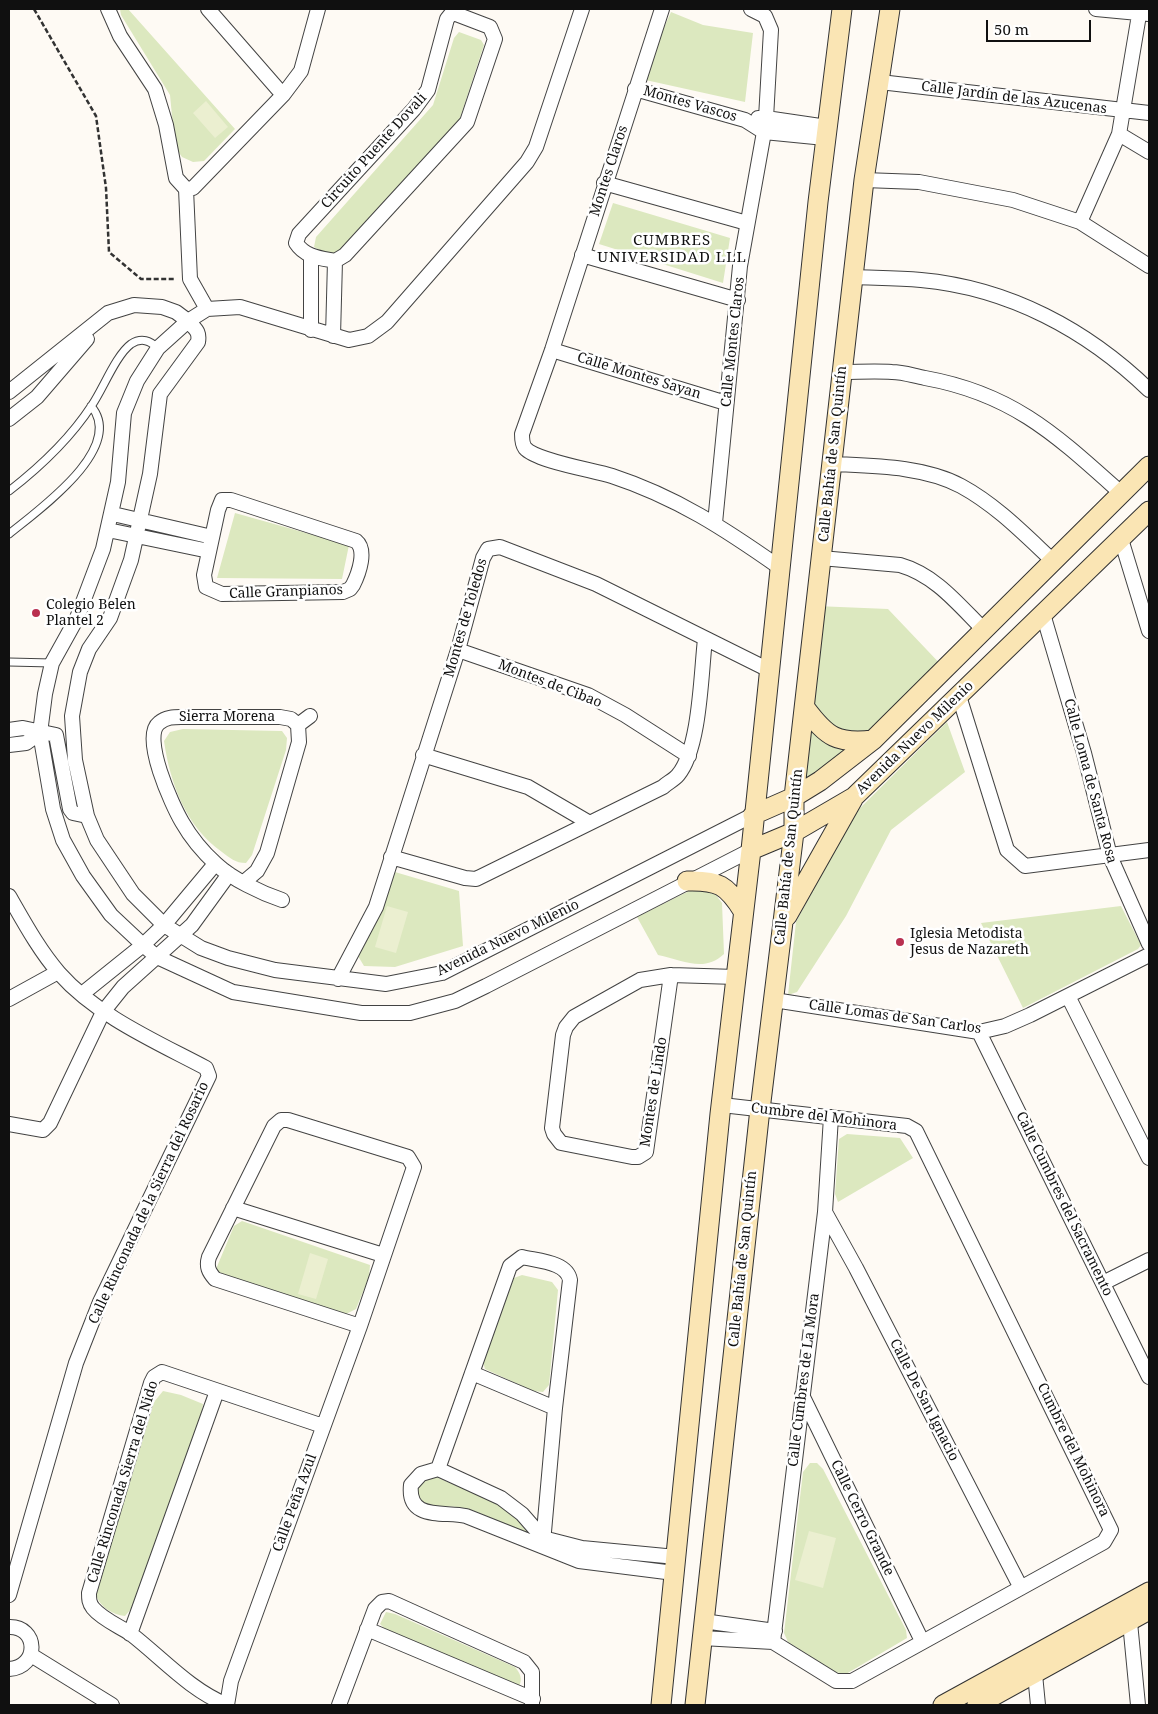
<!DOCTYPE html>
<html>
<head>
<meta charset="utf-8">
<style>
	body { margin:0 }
	#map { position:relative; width:1158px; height:1714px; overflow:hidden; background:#fefaf4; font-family:"Noto Serif",serif }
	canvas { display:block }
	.frame { position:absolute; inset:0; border:10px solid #101010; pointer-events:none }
	.scale { position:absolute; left:986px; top:20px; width:105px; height:22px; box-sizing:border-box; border:2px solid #101010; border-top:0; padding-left:6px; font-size:15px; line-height:18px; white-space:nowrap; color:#101010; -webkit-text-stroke:4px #fff; paint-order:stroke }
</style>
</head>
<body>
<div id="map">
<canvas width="1158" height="1714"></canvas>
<div class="frame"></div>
<div class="scale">50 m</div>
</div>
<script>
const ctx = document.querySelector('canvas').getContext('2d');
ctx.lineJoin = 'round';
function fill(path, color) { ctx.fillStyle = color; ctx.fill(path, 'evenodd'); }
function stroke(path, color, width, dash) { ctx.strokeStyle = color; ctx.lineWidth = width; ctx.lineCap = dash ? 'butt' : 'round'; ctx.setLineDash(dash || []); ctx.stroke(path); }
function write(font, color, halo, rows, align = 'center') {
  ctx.font = font + ' "Noto Serif",serif'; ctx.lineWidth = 5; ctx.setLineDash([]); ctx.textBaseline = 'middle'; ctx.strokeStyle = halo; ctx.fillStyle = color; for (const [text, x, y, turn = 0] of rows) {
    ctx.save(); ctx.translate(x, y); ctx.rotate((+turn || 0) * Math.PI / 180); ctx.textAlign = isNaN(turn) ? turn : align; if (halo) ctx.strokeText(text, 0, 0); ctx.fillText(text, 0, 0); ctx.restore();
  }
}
const green = new Path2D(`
	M120 9H128L235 129 204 161 193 162 182 157 175 147 170 95 121 15Z
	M671 12 703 25 753 33 745 102 641 79Z
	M459 32 481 40 484 45 459 121 338 253 329 255 314 247 316 237 433 105 454 38Z
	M613 203 730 238 723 283 599 244Z
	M235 513 349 545 342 579 217 578Z
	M816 606 888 609 946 670 795 790Z
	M947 722 965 772 891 830 846 916 797 992 788 995 796 922 854 814Z
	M183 729 282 731 287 738 286 750 252 855 246 863C235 863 230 858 222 852 186 827 170 783 164 741L170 732Z
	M395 872 459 891 463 946 395 967 364 966 358 956Z
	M704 890 716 895 722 903 724 954C704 973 683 960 658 955L637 917 689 891Z
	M1121 906 1141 945 1138 949 1023 1008 981 923Z
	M847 1134 900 1138 913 1158 838 1202 835 1194 839 1139Z
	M242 1221 370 1265 369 1277 356 1309 346 1314 223 1277 216 1269 234 1226Z
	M522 1275 552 1282 558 1290 549 1385 543 1392 533 1391 485 1369 483 1362 514 1278Z
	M163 1391 181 1395 203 1404 201 1416 131 1609 125 1616C113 1615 100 1607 96 1595L154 1402Z
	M810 1463H817L823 1469 906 1630 907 1638 846 1674 834 1672 788 1642 784 1633 803 1472Z
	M429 1474 492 1501 513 1515 529 1534H523C496 1522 464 1499 435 1509L416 1499 417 1483Z
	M386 1612 395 1614 515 1667C520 1673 523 1679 519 1686L385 1629 380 1624Z`);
const pitch = new Path2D(`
	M206 101 228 127 215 138 193 113Z
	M387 906 408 912 396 953 375 947Z
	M310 1253 328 1259 316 1299 298 1294Z
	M809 1531 836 1538 823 1588 795 1580Z`);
const path = new Path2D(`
	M34 9 96 116 106 188 109 252 141 279H176`);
const lane = new Path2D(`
	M9 491C40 467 70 439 92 405 103 389 116 355 131 344 142 337 150 341 158 348
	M9 534C37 511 127 448 91 406
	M9 662 52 663`);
const street = new Path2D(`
	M108 9 120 36 155 89 166 125 176 178 186 189 193 188 283 95 301 71 318 9
	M208 9 283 95
	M662 9 552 350 522 434C522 439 522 444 525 448 536 461 593 470 612 476 676 497 725 529 779 567
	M751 9 765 16 771 30 766 118
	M1096 9 1149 14
	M451 14H456L490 27 495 39 467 122 345 255 335 261C320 258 305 257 296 243L299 234 414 109 428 90 447 19Z
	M880 82 1149 113
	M635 89 745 120 764 132 825 138
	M758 118H766L827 127
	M1119 134 1149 152
	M864 180 919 182 1013 200 1080 222 1149 266
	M604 183 747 223
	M186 189 190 279 207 309
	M1080 222 1119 134 1140 9
	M582 255 738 300
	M853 277C876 278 898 278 921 280 1009 288 1087 330 1149 390
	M311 330V256
	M333 336 335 261
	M552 350 726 403
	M842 372C858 372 875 371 892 372 903 372 914 376 925 378 1014 394 1057 436 1122 494
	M9 392 108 313 134 305 162 307 176 312 188 321 207 309 240 307 349 340 368 336 387 322 527 162 536 147 582 9
	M9 419 37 397 87 339
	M833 464C873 466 924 466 961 486 996 505 1024 534 1053 561
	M222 500H231L356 541C367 550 359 573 353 585L350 589 343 592 222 594 206 587 204 575 218 510Z
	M113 514 212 537
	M715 523 740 266 764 132
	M108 530 209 551
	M1121 539 1149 631
	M821 558 900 565C935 575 958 604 983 629
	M1043 614 1084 753 1110 856 1149 944
	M458 650 588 695 625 715 689 756
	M959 696 1007 850 1025 866 1149 850
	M298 725 310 716
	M9 730 23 728 56 735 70 809 73 813 87 816
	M9 745 26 743 40 733
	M423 755 528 787 588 822
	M751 850 486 986 455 1001 410 1013H361L233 992 157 957 143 945 111 915 83 876 63 840 53 809 40 733 45 694 52 663 77 618 103 549 118 482 124 413 137 381 158 348 188 321C195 329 200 331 198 342L160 394 150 474 131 560 110 618 89 649 80 672 72 716 75 760 87 816 97 840 133 894 164 925 201 948 228 958 275 970 386 984 442 973 753 815
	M391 857 465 878 476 879 663 787C667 783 674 780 678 775 700 749 701 674 705 639
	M244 882 257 871 267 853 299 742 298 725 291 719 280 717H181C174 717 166 717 159 723 141 737 172 805 182 822 190 836 204 853 216 864 232 879 261 893 282 900
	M9 896C24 922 39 950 59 973 97 1016 155 1041 206 1068L209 1076 100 1302 76 1363 9 1595
	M671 975 646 1152 638 1157H632L561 1143 554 1134 552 1128 563 1035 566 1027 574 1017 640 980 671 975 736 977
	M338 979 376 907 458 650 483 558 488 549 500 547 596 584 769 670
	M82 994 143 945 164 925 215 864
	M1068 996 1149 1158
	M9 999 58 972
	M774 1000 979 1032 1005 1026 1030 1015 1149 955
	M979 1032 1149 1377
	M9 1124 43 1130 50 1123 103 1012 123 987 192 925 229 874
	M233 1208 383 1255
	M825 1212 856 1268 1021 1588
	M1103 1283 1149 1260
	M472 1373 555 1408
	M802 1395 922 1641
	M438 1469 510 1266 522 1257C538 1261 567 1262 570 1280L555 1408 543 1543
	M674 1573 579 1561 466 1516C444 1511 407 1521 411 1485L421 1474 438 1469 501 1498 522 1514 543 1538 582 1548 676 1557
	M1129 1612 1138 1705
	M703 1621 775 1631
	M9 1627C38 1626 40 1667 9 1669
	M367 1629 533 1699
	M130 1634 217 1391
	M702 1638 773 1642 836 1681H852L1104 1542 1111 1530 916 1131 907 1126 722 1105
	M773 1642 825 1212 831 1117
	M31 1655 112 1705
	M1034 1664 1038 1705
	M227 1705 231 1681 360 1326 414 1167 408 1157 288 1120H281L274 1126 209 1257C206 1267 209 1272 215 1279L360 1326
	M227 1705C190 1690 162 1658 131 1634 119 1626 102 1619 93 1608 89 1603 89 1599 89 1593L151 1383 154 1377 162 1372 323 1426
	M339 1705 375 1609 382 1602 389 1601 524 1662 532 1672V1705`);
const secondary = new Path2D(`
	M806 709C827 737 837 744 873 740
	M753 815 794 797 820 781 873 740 1149 466
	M751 850 794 832 854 797 1149 511
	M687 881C718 880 727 885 743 911
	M787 916 853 799
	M661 1705 720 1114 751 850 818 202 842 9
	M695 1705 759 1118 794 832V797L864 180 890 9
	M943 1705 1149 1592
	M977 1705 1149 1610`);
const markers = [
	[36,613,5,"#b93050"],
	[900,942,5,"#b93050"]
];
const streetNames = [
	["Calle Jardín de las Azucenas",1014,98,7],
	["Montes Vascos",690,104,16],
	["Circuito Puente Dovali",374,151,-48],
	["Montes Claros",609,171,-72],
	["Calle Montes Claros",733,342,-84],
	["Calle Montes Sayan",639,376,17],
	["Calle Bahía de San Quintín",833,454,-84],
	["Calle Granpianos",286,592,-2],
	["Montes de Toledos",466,618,-74],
	["Montes de Cibao",550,684,21],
	["Sierra Morena",227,717],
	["Avenida Nuevo Milenio",915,738,-44],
	["Calle Loma de Santa Rosa",1090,781,75],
	["Calle Bahía de San Quintín",789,857,-84],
	["Avenida Nuevo Milenio",508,938,-26],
	["Calle Lomas de San Carlos",895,1017,8],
	["Montes de Lindo",654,1092,-81],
	["Cumbre del Mohinora",824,1117,7],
	["Calle Rinconada de la Sierra del Rosario",149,1203,-65],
	["Calle Cumbres del Sacramento",1064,1204,64],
	["Calle Bahía de San Quintín",743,1259,-84],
	["Calle Cumbres de La Mora",804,1380,-83],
	["Calle De San Ignacio",924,1400,63],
	["Cumbre del Mohinora",1073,1450,64],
	["Calle Rinconada Sierra del Nido",123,1482,-73],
	["Calle Peña Azul",295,1503,-70],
	["Calle Cerro Grande",862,1518,64]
];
const poiNames = [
	["Colegio Belen",46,605],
	["Plantel 2",46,621],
	["Iglesia Metodista",910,934],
	["Jesus de Nazareth",910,950]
];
const neighbourhoodNames = [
	["CUMBRES",672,241],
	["UNIVERSIDAD LLL",672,258]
];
fill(green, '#dce8bf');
fill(pitch, '#ebefd0');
stroke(lane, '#434343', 9);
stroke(street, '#434343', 16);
stroke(secondary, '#323232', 21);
stroke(path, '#323232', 2.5, [5, 2.5]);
stroke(lane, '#fff', 7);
stroke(street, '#fff', 14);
stroke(secondary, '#fae5b4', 19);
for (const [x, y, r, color] of markers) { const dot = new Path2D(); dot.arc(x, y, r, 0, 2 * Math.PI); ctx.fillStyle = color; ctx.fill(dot); stroke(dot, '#fff', 2); }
write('14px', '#101010', '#fff', streetNames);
write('14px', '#101010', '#fff', poiNames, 'left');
ctx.letterSpacing = '1px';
write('15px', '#101010', '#fff', neighbourhoodNames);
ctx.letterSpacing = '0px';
</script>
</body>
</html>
